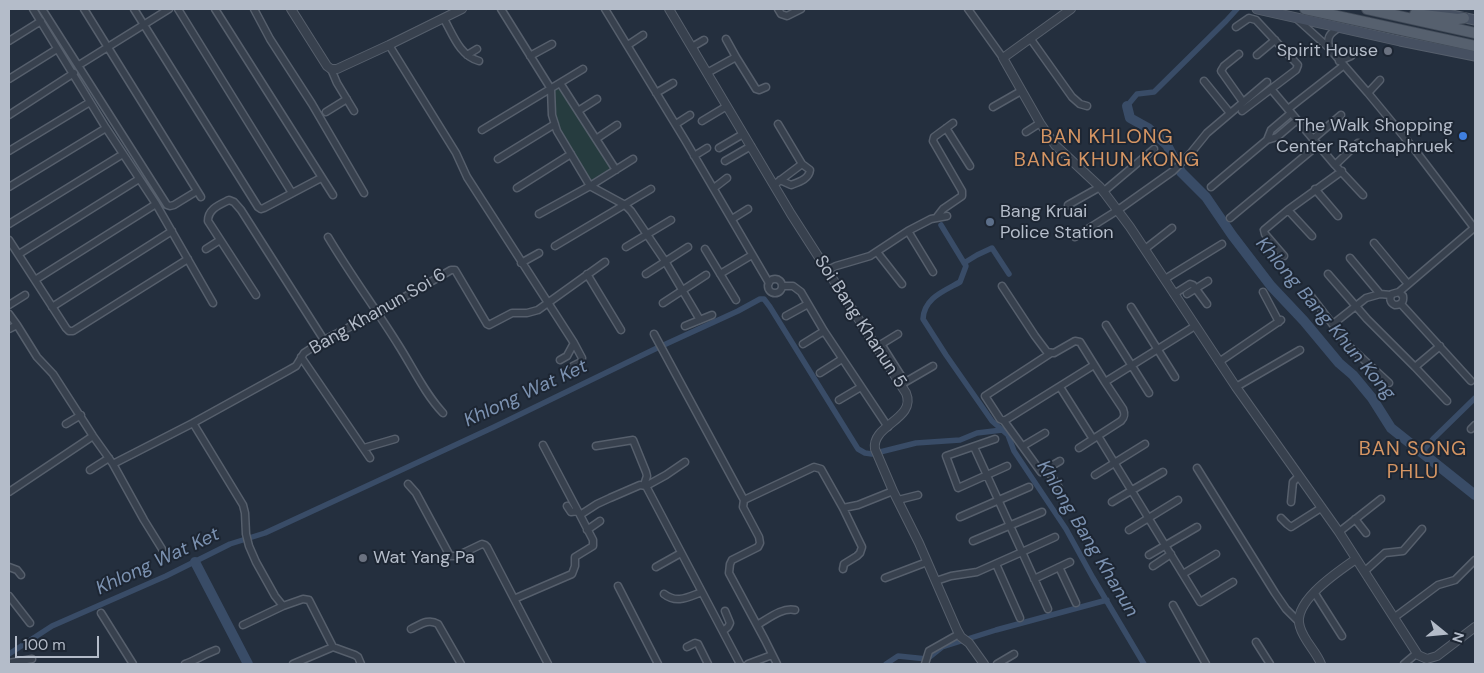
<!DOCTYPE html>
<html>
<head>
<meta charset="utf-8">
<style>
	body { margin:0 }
	#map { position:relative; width:1484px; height:673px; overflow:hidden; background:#242f3e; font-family:"DM Sans",sans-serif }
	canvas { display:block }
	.frame { position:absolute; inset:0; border:10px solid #b4bcc9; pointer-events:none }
	.north { position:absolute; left:1419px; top:608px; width:50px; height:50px; -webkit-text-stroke:4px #1d2633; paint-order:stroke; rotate:107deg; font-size:14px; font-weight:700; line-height:20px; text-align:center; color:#b4bcc9 }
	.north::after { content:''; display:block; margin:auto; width:18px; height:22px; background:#b4bcc9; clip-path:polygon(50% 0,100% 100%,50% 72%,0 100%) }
	.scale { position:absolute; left:15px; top:636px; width:84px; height:22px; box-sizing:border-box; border:2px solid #b4bcc9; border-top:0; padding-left:6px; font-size:15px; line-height:18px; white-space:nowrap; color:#b4bcc9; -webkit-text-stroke:4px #1d2633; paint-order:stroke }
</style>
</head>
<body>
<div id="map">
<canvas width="1484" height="673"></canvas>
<div class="frame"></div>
<div class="north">N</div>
<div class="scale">100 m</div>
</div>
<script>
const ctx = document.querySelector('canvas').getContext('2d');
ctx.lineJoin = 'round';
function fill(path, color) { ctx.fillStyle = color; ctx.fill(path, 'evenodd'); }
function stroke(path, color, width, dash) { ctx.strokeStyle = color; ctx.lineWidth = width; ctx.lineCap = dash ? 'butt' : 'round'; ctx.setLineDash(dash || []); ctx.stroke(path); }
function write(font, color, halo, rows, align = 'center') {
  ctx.font = font + ' "DM Sans",sans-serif'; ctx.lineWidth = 4; ctx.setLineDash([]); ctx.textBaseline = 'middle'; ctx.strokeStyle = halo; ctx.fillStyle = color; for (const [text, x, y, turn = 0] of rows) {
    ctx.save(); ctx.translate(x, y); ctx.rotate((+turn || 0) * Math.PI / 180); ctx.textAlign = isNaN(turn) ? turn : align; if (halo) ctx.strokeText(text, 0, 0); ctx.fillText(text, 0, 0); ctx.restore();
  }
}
const green = new Path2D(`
	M560 83 616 170 590 186 557 131 551 89Z`);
const canal = new Path2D(`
	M1127 106 1137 94 1154 92 1226 21 1237 9
	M941 225 966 266 960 282C944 291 924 298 923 319L946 355 992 421 1008 435 1014 451 1066 529 1093 578 1144 664
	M964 263 977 255 992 248 1009 274
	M1421 453 1433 439 1475 398
	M9 654 52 626 166 576 230 544 265 533 384 478 494 427 655 349 738 311 760 299H764L770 307 858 449 865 453 872 454 916 443 960 440 977 433 1002 430
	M886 664 898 656 927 659 942 647 996 630 1107 600`);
const river = new Path2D(`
	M1127 106 1130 118 1148 128 1167 145 1181 172 1206 197 1232 235 1271 286 1304 321 1339 363 1353 375 1372 398 1391 428 1475 495
	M195 562 248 664`);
const minor = new Path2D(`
	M33 9 106 128 156 204 213 303
	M42 9 167 205 170 206 174 205 197 191
	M84 9 201 197
	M134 9 258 207 261 209 264 208 321 178
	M178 9 292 193
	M215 9 333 195
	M254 9 270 39 312 104 364 193
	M501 9 551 89 552 115 557 131 590 186 625 205 631 211 665 261 700 320
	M605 9 685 140 769 283
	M778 9 781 14 787 16 801 9
	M968 9 1003 58
	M444 19C453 35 460 56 479 61
	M1297 19 1329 48 1368 93 1415 150 1475 229
	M1236 27 1249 18 1256 20 1298 65 1296 70 1242 111
	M1030 38 1072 97 1080 104 1087 106
	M726 39 736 57
	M9 41 41 21
	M389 45 456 153 467 177 574 343 567 356 560 360
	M628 45 643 35
	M1329 46C1326 36 1332 32 1340 27
	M692 47 704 40
	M1239 54 1224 66 1221 71 1243 102
	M467 55 477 49
	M1257 55 1275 40
	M530 56 552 44
	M1339 61 1351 56 1356 51
	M79 65 169 9
	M331 69 337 83 354 111
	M707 73 736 57 756 89 759 90 766 87
	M9 79 57 49
	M1204 81 1230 113
	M560 83 616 170
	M1271 89 1335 165 1363 195
	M656 93 673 83
	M1368 93 1380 80
	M993 107 1021 91
	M1288 109 1343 66
	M578 111 597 99
	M326 112 347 99
	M9 115 74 73
	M702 121 727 106
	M676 124 690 115
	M946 128 970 166
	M482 130 583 69
	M1026 132 1040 123
	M596 139 617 125
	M1313 139 1341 115
	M1267 140 1271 130 1291 113
	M719 148 743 134
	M9 151 90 102
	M694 156 707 148
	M498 159 555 124
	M725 161 751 146
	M1335 165 1358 143
	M780 180 791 185C799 182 809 179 810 170L802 164
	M774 185 802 164 778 124
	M9 187 106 128
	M1211 187 1267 140 1277 137 1297 120
	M517 188 571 154
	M714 188 727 178
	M1315 189 1338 216
	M1103 192 1154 149
	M1068 205 1100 187
	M1288 210 1312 236
	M539 214 590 186 633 159
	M936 218 943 209 962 196V191L933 141 934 137 953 123
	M1230 218 1318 145
	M732 219 748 209
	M9 224 123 154
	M908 231 933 272
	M328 237C350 274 376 309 399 346 413 368 425 394 443 413
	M1075 237 1118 210 1173 171 1190 154 1207 133 1267 82
	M9 240 66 328 69 331H73L188 259
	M1374 243 1408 284
	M555 246 651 189
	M626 247 671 220
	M206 249 220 240
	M705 249 736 300
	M1145 249 1172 228
	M877 252 902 284
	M19 254 139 179
	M1284 256 1265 234 1264 230 1288 210 1342 171
	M1350 258 1380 294
	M521 263 539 253
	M828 270 836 266 870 256 908 231 931 219 947 216
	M587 274 621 330
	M646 274 688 247
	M720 274 752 255
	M1328 274 1367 319 1415 367 1447 401
	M1165 279 1222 244
	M768 286a7 7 0 1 1 14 0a7 7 0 1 1-14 0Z
	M35 280 156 204
	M782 286H793L801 292 824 331 888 427
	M1002 286 1035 336 1047 352 1054 353 1075 341 1080 342 1105 382 1195 326
	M1307 291 1350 347 1389 383
	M1263 292 1279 322
	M1399 292 1403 296C1404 302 1401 305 1395 305 1390 303 1389 298 1392 294L1399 292 1474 228
	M1174 294 1190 284 1193 285 1207 304
	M1187 294 1208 281
	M256 295 208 221C208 209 219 205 229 200L234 202 241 210 324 340
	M663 303 706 275
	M1401 304 1471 381
	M9 305 25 295
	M52 307 172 231
	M1131 307 1175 377
	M9 314 17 325 37 357 53 374 93 436 113 464 144 520 162 549
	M786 316 808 304
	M1333 324 1366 298 1380 294 1391 295
	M1106 325 1149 393
	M685 326 712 315
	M9 329 17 325
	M654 334 744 500 743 507 759 537 760 543 758 547 732 560 730 564 729 573 765 640 777 664
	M803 344 824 331
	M881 344 905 382
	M880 345 898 334
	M1051 353 985 396 1000 419 1004 421 1041 472 1060 461
	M301 357 370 458
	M1219 362 1281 320
	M573 366 581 362 582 358 574 343
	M1415 367 1440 346
	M820 373 842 359
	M902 384 933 366
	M1060 387 1093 439
	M1236 387 1300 350
	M839 400 861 387
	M1004 421 1094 365
	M193 423 243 505 245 513 246 534 249 546 256 562 275 596 283 606 303 599 309 600 333 647 355 655 358 657 361 664
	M66 424 81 415
	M1471 429 1475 425
	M1098 436 1200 602 1233 582
	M995 439 946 456 958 488 1007 466
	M543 445 580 515
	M596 446 633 440 646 472 647 476 644 485
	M1023 446 1045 433
	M364 448 395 439
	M1079 448 1121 421C1125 417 1125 414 1123 409L1105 382
	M113 464 193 423 289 370 296 366 304 353 324 340 377 313 451 270H455L487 324 489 325 512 313H527L538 310 605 262
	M1197 468 1275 593 1286 609 1298 621
	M1047 469 1059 488
	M90 470 109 458
	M1095 475 1145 444
	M408 484 416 493 450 556H457L482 544 485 545 487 547 548 664
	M646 486 740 664
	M9 492 93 436
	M744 500 814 467 821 469 843 508 862 547 860 553 857 556 844 564 843 569
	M898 500 918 495
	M1112 502 1163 472
	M1291 502 1293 482 1299 476
	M567 506 571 512 578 511
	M843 508 858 505 893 491
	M960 517 1029 487
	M1281 518 1287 524 1291 527 1321 508
	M1355 519 1366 533
	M587 530 600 521
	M1129 530 1178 500
	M1339 532 1381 499
	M973 541 1042 512
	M1149 555 1197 527
	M996 564 1020 618
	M1153 566 1171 554
	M9 567 17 570 21 575
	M656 567 681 553
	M1059 567 1076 603
	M1365 571 1385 553 1403 551 1422 529
	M1183 574 1216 554
	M885 578 927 562
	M1034 579 1070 562
	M936 581 951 576 977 572 1022 552 974 447
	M618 586 658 664
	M1314 592 1342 636
	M664 594C677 604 688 597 702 592
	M9 596 30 623
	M514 599 572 574 575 566V557L593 546V540L580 515 597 504 610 498 640 485 646 486 666 475 685 462
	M1173 605 1206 664
	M1048 609 1022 552 1055 537
	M101 613 133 664
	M1395 617 1438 585 1455 580 1475 560
	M243 625 283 606
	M757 625C768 619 782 607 795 610
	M411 629C420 625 428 618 438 624L461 664
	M723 631 728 627 730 623 725 611
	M1256 642 1270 664
	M687 647 695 643 698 644 708 664
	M9 663 32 659
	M185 664C196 660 205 654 216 650
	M293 664 333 647
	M748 664 772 655
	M925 664 929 651 959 634
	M997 664 1014 654
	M1404 664 1417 653`);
const tertiary = new Path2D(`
	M291 9 327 66 331 69H337L389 45 462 9
	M669 9 791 214 906 393C917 419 871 425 875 449L893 491 919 543 957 630 961 637 969 643 984 664
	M1071 9 1003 58 1040 123 1055 145 1100 187 1130 227 1236 387 1339 532 1418 655 1427 659 1437 656 1475 627
	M1321 664C1316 651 1304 641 1300 627 1291 602 1339 571 1356 559`);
const secondary = new Path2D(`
	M1257 9 1400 41 1475 56
	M1424 9 1475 20`);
const primary = new Path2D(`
	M1305 9 1475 46
	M1367 9 1475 33
	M1415 14 1458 19 1464 18`);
const markers = [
	[1388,51,5,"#6b7280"],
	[1463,136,5,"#3f7fe0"],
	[990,222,5,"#5c6f8a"],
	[363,558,5,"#6b7280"]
];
const poiNames = [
	["Spirit House",1378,51],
	["The Walk Shopping",1453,126],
	["Center Ratchaphruek",1453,147],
	["Bang Kruai",1000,212,"left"],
	["Police Station",1000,233,"left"],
	["Wat Yang Pa",373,558,"left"]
];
const streetNames = [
	["Bang Khanun Soi 6",378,312,-30],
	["Soi Bang Khanun 5",860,322,57]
];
const waterNames = [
	["Khlong Bang Khun Kong",1325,319,50],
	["Khlong Wat Ket",526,394,-25],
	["Khlong Bang Khanun",1087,539,59],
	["Khlong Wat Ket",158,562,-25]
];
const quarterNames = [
	["BAN KHLONG",1107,138],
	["BANG KHUN KONG",1107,161],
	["BAN SONG",1413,450],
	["PHLU",1413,473]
];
fill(green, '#263c3f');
stroke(canal, '#394c67', 5.5);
stroke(river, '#394c67', 10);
stroke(minor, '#565f6c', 9);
stroke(tertiary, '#565f6c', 10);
stroke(secondary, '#565f6c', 11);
stroke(primary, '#414a57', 12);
stroke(minor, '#38414e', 6);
stroke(tertiary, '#38414e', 8);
stroke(secondary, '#465061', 9);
stroke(primary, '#56606e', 10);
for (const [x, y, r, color] of markers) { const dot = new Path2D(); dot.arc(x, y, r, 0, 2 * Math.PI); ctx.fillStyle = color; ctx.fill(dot); stroke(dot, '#1d2633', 2); }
write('18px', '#b4bcc9', '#1d2633', poiNames, 'right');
write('18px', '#b4bcc9', '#1d2633', streetNames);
write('italic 19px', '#7c92b1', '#1d2633', waterNames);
ctx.letterSpacing = '1px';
write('20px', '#d59563', '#1d2633', quarterNames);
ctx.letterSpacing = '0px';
</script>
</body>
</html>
